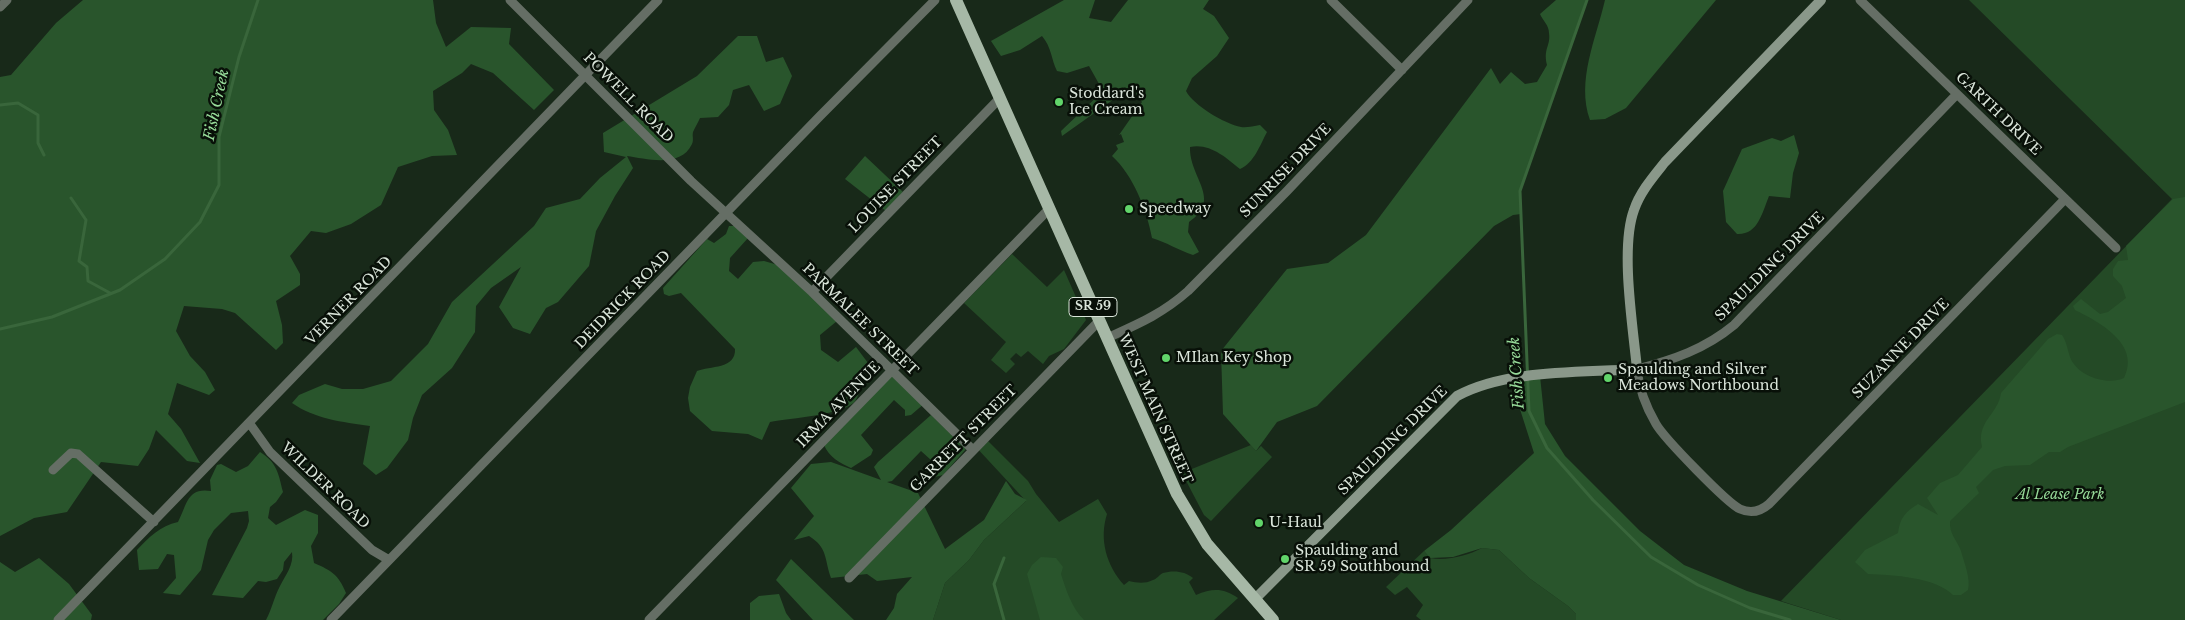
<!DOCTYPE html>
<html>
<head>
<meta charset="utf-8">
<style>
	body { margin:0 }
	canvas { display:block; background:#182919 }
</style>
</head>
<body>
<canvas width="2185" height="620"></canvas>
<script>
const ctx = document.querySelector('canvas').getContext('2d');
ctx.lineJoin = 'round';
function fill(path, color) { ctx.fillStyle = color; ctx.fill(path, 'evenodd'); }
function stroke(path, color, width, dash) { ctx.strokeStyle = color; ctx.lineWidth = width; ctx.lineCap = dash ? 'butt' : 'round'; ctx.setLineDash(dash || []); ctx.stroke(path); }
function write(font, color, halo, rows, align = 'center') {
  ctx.font = font + ' "Libre Baskerville",serif'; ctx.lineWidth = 5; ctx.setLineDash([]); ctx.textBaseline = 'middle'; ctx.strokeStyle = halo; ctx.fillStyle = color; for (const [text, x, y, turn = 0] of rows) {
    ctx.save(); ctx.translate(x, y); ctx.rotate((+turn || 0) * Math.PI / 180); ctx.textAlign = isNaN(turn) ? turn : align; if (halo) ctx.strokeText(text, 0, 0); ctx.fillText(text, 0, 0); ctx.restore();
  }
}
const green = new Path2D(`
	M1969 0H2185V620H1841L1781 601 2172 199Z
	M1012 254 1047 287 1064 270 1086 320 1064 349 1049 356 1043 364 1028 351 1021 357 1016 353 1010 359 1015 364 1006 373 991 360 1006 342 964 303Z
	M984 437 1028 481 1036 494 1059 522 1098 499 1107 514C1099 539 1106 565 1124 585L1129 581C1137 583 1145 584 1153 580 1157 579 1159 575 1163 573 1173 570 1185 571 1193 578L1189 582 1196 595C1213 588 1223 588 1238 598L1214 620H933L945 583 969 560 984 540 1026 501 975 446Z
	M1251 445 1256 451 1261 446 1272 457 1211 521 1204 515 1182 473Z
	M1482 548 1499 550 1529 578 1568 606 1576 614V620H1421L1416 616 1423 605 1407 587 1395 595 1386 587 1424 551 1430 558C1447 561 1467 556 1482 548Z`);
const forest = new Path2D(`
	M83 0H433L436 23 446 47 471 27 511 28 509 44 554 90 534 110 493 73 471 64 462 73 433 91 434 110 448 130 457 155 432 156 398 167 381 205 351 224 326 233 311 231 290 256 300 274V285L276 301 282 325 283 343 276 350 235 313 222 309 184 306 176 331 190 356 205 372 215 390 209 395 177 383 168 414 181 429 200 463 187 461 156 430 149 449 138 466 101 462 67 512 34 518 0 536V77L11 75 56 23Z
	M1064 0H1095L1089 18 1111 22 1128 0H1209L1203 9 1214 16 1229 38 1217 56 1192 78 1186 91C1193 105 1225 124 1241 127 1246 128 1254 126 1260 125L1267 132C1260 145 1254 163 1240 169 1225 157 1210 143 1190 147 1189 178 1223 199 1189 222L1188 232 1199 252 1193 255C1178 250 1166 242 1152 238 1147 210 1133 175 1112 156L1118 149 1116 145 1124 142 1121 134 1119 135 1142 102 1131 87 1062 136 1061 131 1103 91 1089 66 1067 73 1057 71C1051 59 1052 48 1042 36L1020 50 1001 56 991 41Z
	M1556 0H1587L1520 191 1521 214 1513 215 1494 226 1317 406 1277 422 1256 451 1223 414 1221 351 1287 269 1328 263 1366 235 1491 68 1500 84 1511 72 1525 84 1537 82 1547 65C1543 48 1551 46 1549 33 1549 25 1543 21 1540 14Z
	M1605 0H1716L1626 108 1605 119 1590 120C1576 81 1596 39 1605 0Z
	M738 36H757L766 62 783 57 792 76 780 104 764 111 749 85 733 90 729 105 718 117 700 118C698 123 695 127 693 132 692 136 694 140 692 144 681 168 647 159 627 156L633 168 615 196 596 231 589 266 558 302 546 308 530 334 513 328 499 307 521 267 491 288 476 306 475 332 452 368 422 395 413 418 408 440 387 468 376 475 363 464 370 426C342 422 315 419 292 403L299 395 325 384 342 389H363L391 381 428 344 452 302 534 226 546 208 580 199 600 178 626 157 604 152 603 133 697 76Z
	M1794 135 1799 153 1793 173 1790 198 1769 196C1762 213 1758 235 1737 234L1726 222 1723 191 1742 149 1772 138 1781 141Z
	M865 156 903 192 886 211 845 179Z
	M2185 197V402L2068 447 2060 452H2049L2030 465 2005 466 1993 470 1976 487 1979 493 1950 521C1949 534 1957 540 1961 551 1964 562 1971 579 1968 590L1961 595H1953C1935 577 1893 575 1868 574L1855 562 1865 550 1898 533C1900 518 1905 512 1918 504L1938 515 1927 498 1940 483 1958 475 1982 447C1976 421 1998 415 2001 393L2048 339 2057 334 2062 335C2067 343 2067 348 2070 357 2077 376 2107 386 2124 378 2141 344 2099 322 2075 310L2073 306 2081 299 2100 314 2108 312 2126 298 2122 286 2113 276V269L2118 261 2128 260 2126 246 2173 199Z
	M729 226H736L748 238 730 258 729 271 738 279 753 262 764 261 778 265 837 321 820 335 821 350 838 362 856 347 868 363C862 374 861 391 856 400 847 415 789 418 770 422L762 440 748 434 712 431 690 411 688 398 690 387 697 371C710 366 736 369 735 349L681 293 669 296 664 294 663 288 707 239 714 243 726 234Z
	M891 371 925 403 911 415 905 416V410L894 400 861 435 873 450 871 455 851 468C840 463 829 457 824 445Z
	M1540 376 1545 424 1565 456 1640 531 1684 565 1747 591 1841 620H1576V614L1568 606 1529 578 1499 550 1482 548 1453 557 1430 558 1424 551 1451 530 1534 453 1510 378Z
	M931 415 966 449 943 475 935 477 931 460 921 451 892 481 887 482 918 493 945 549 984 520 1006 481 1015 494 1027 500 984 540 969 560 945 583 933 620H886L894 608 897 594 912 577 877 581 867 574 831 578C824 558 828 548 809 536L794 540 814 516 791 488 811 464 831 462 881 480 874 467 878 462Z
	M260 452C277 463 278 472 283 492L276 502 270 507 268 518 276 525 305 510 318 515V533L311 546 314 563C332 571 338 574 346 593L339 604 323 620H266C272 609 274 597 280 586 286 574 294 565 292 552L284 562 283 570 277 579 266 582 258 581 243 598 212 595 247 528 249 521 248 511 231 513 214 530 208 540 201 570 180 595 163 593 176 578 174 555 167 554 158 569 139 570 137 550C149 537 160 526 178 522 187 505 187 487 211 491L210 480 217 465 221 464 236 472 248 466Z
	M1041 557 1056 558 1063 567 1061 574C1066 590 1072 608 1084 620H1040L1027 574 1032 565Z
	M39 558 69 584 92 615 91 620H0V562L15 572Z
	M791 559 854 620H813L776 580Z
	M779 594 786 613 791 620H750V603L759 596Z`);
const stream = new Path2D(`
	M1587 0 1520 191 1529 411 1547 448 1593 500 1651 557 1698 585 1750 608 1790 620
	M0 105 18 103 38 115V143L44 155
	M71 198 86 220 79 261 87 267 88 281 110 293
	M0 329 52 317 120 290 165 259 200 222 219 185V137L239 57 258 0
	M1004 620 994 584 1004 558`);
const street = new Path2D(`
	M510 0 691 181 812 292 972 449
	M1331 0 1402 70
	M1860 0 2116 248
	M0 7 7 0
	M1957 94 1734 325C1705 349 1673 360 1637 369 1639 389 1646 407 1656 424 1664 438 1727 503 1740 509 1751 514 1761 511 1769 504L2065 199
	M812 292 1000 98
	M1107 338C1138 324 1162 314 1188 291L1287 191 1468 0
	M250 424 270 452 372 550 389 560
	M53 470 71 453 78 454 154 522
	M849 578 1099 321
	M58 620 658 0
	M331 620 821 115 935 0
	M649 620 1049 209`);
const secondary = new Path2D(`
	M1255 599 1457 396C1506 369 1582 373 1637 369 1633 327 1620 248 1634 210 1640 192 1653 177 1665 162L1821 0`);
const primary = new Path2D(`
	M956 0 1177 494 1207 544 1273 620`);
const markers = [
	[1059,102,5,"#61d46a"],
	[1129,209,5,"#61d46a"],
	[1166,358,5,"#61d46a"],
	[1608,378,5,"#61d46a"],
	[1259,523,5,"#61d46a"],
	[1285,559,5,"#61d46a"]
];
const shields = [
	[1093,307,48]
];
const shieldNames = [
	["SR 59",1093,307]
];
const poiNames = [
	["Stoddard's",1069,94],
	["Ice Cream",1069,110],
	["Speedway",1139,209],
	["MIlan Key Shop",1176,358],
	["Spaulding and Silver",1618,370],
	["Meadows Northbound",1618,386],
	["U-Haul",1269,523],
	["Spaulding and",1295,551],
	["SR 59 Southbound",1295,567]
];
const streetNames = [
	["POWELL ROAD",628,98,45],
	["GARTH DRIVE",1998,114,44],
	["SUNRISE DRIVE",1286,171,-46],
	["LOUISE STREET",896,185,-46],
	["SPAULDING DRIVE",1770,267,-45],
	["DEIDRICK ROAD",623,300,-46],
	["VERNER ROAD",349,301,-46],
	["PARMALEE STREET",860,320,44],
	["SUZANNE DRIVE",1901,349,-46],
	["IRMA AVENUE",839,405,-46],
	["WEST MAIN STREET",1155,409,66],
	["GARRETT STREET",964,439,-45],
	["SPAULDING DRIVE",1393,441,-45],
	["WILDER ROAD",325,486,44]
];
const parkNames = [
	["Al Lease Park",2060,495]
];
const waterNames = [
	["Fish Creek",217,105,-78],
	["Fish Creek",1517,373,-94]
];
fill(green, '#244a26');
fill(forest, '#29552c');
stroke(stream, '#39663b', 3);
stroke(street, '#656e65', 9);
stroke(secondary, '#8a988a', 10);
stroke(primary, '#a6b8a6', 12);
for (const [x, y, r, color] of markers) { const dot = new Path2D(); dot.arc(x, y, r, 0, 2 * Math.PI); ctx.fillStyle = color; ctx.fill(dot); stroke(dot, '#081008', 2); }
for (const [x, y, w] of shields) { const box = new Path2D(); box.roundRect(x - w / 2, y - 9.5, w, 19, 4); ctx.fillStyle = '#081008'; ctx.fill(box); stroke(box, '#dbe6db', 1); }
write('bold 12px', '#dbe6db', null, shieldNames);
write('14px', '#dbe6db', '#081008', poiNames, 'left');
write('14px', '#dbe6db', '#081008', streetNames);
write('italic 14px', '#96d998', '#081008', parkNames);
write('italic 15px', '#97db99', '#081008', waterNames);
</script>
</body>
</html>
